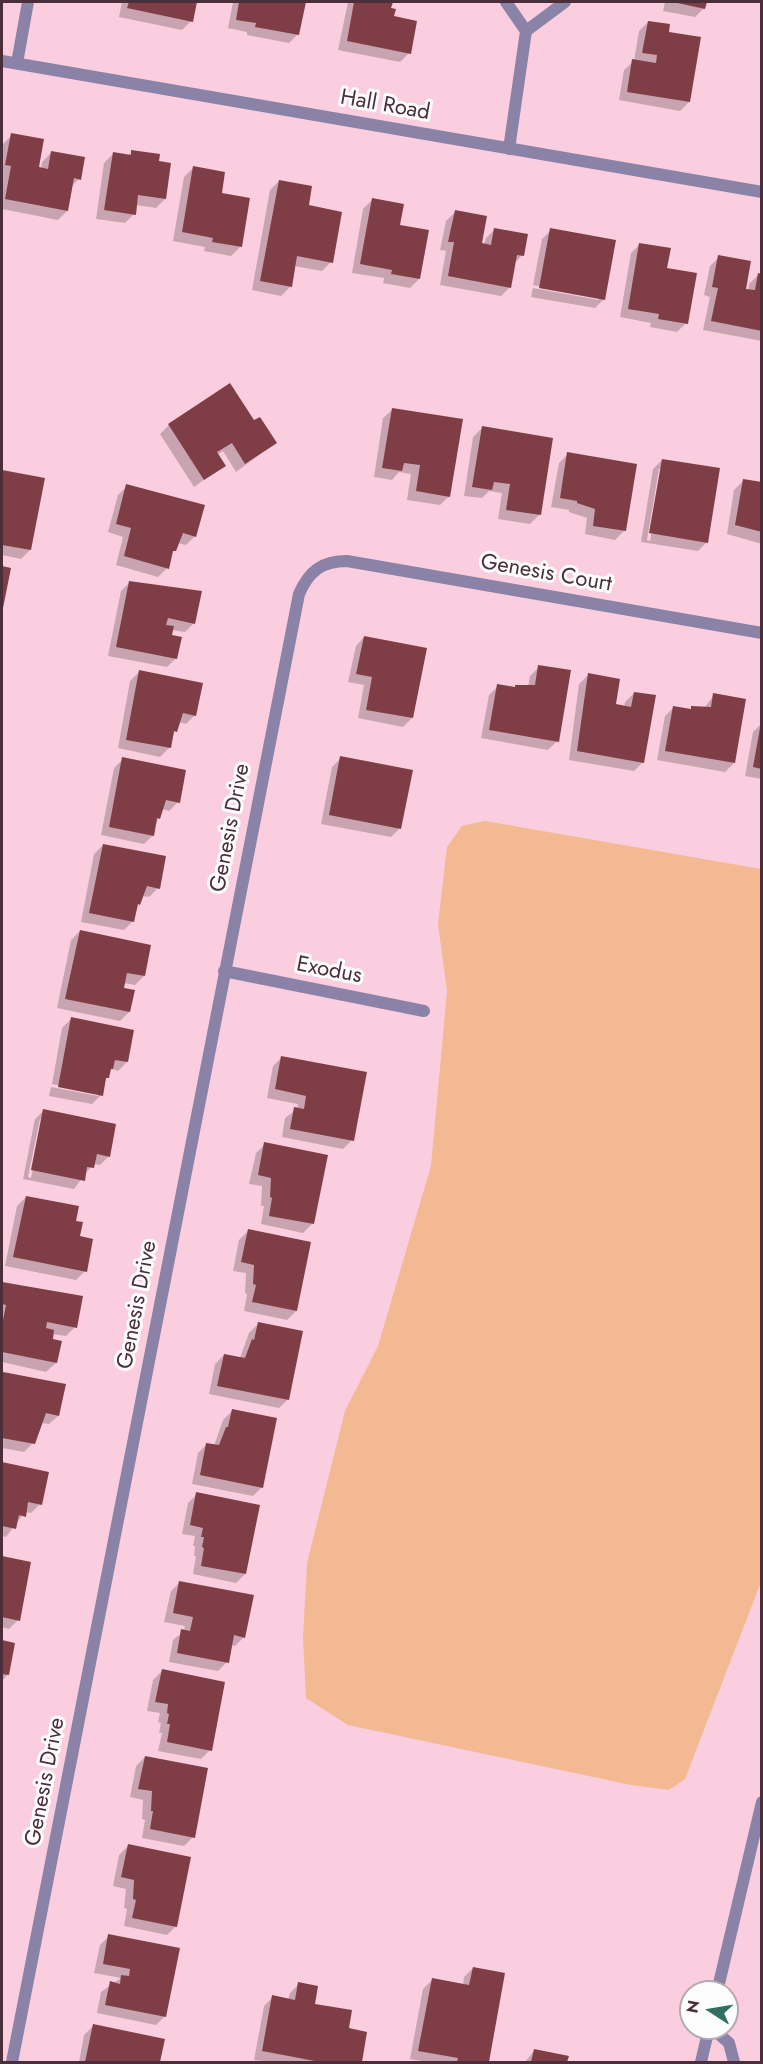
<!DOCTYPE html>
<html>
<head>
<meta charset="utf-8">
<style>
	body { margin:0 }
	#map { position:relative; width:763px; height:2064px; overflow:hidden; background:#facede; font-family:Jost,sans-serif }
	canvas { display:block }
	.frame { position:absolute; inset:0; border:3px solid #4a2e39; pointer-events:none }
	.north { position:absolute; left:679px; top:1980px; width:60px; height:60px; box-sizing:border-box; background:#fdfdfd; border:2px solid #b5aaaf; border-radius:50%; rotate:282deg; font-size:16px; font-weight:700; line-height:24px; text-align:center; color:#4a2e39 }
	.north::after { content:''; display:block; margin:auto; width:21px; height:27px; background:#2f7060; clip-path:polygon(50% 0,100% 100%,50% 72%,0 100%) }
</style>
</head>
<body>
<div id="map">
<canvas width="763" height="2064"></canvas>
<div class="frame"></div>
<div class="north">N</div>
</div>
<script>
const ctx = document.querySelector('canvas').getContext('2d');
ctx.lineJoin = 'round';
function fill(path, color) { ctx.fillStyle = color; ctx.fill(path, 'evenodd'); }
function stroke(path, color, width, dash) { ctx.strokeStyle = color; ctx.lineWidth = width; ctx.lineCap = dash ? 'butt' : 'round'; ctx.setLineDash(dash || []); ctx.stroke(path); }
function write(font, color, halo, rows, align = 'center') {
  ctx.font = font + ' Jost,sans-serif'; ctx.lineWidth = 6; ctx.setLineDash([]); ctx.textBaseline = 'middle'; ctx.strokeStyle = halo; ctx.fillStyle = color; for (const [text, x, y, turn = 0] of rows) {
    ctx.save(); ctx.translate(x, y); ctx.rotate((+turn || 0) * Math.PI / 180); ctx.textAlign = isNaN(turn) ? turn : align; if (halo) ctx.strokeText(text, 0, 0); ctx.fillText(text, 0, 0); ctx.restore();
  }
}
const green = new Path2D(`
	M485 821 761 869V1582L685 1779 669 1790 631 1785 348 1725 306 1698 303 1637 307 1563 345 1411 378 1346 431 1166 447 991 438 924 447 847 462 826Z`);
const shadow = new Path2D(`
	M122 2H195L191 21 182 30 119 17Z
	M233 2H304L298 34 289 43 247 35V32L228 28Z
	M348 2H391L390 9 392 18 409 53 400 62 338 50Z
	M665 2H705L704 8 695 17 663 11Z
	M648 22 667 33 689 102 680 111 619 100 624 70 634 61 639 31Z
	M12 135 37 168 41 169 42 162 51 153 79 179 71 187 67 211 58 220 2 209V151L3 144Z
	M132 152 165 199 156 208 136 205 134 214 125 223 96 219 104 163 113 154 127 156Z
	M193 168 220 194 240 247 231 256 204 251 205 247 173 241 184 177Z
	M279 181 307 207 331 262 322 271 294 266 290 287 281 296 252 290 270 190Z
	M372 200 399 226 419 279 410 288 383 283 384 278 352 273 363 209Z
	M455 212 480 245H484L486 238 495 229 522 255 514 264 510 287 501 296 440 285 446 251 440 250 446 221Z
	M551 230 604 299 595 308 531 297 533 288 599 300V297L533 285 542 239Z
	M640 244 666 270 686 323 677 332 650 327 651 323 620 317 631 253Z
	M719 257 744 290 748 291 749 284 758 275H762V341L703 330 710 297 704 295 710 266Z
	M392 410 449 496 440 505 407 500 411 474 399 472 392 480 374 477 383 418Z
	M254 423 275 443 236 472 223 451 217 455 224 465 194 487 160 434 169 425Z
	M482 428 551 439 539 515 530 524 498 519 502 493 489 491 482 498 464 496 473 437Z
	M568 454 624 531 615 540 585 534 587 518 569 512V510L551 507 559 463Z
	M662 460 707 542 698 551 641 542 653 469ZM659 469H662L650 541 647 540Z
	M3 471 30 550 21 559 2 555Z
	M743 481 762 484V544L727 534 734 490Z
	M127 486 195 536 186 545 178 543 170 555 167 568 158 577 116 565 123 537 108 532 118 495Z
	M2 568 9 569 2 605Z
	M130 582 194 623 185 632 172 630 171 636 176 658 167 667 108 656 121 591Z
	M364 637 412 718 403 727 358 718 364 685 348 682 356 646Z
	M539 667 557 741 548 750 481 738 489 695 498 686 514 689 528 687 530 676Z
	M139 672 195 715 186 724 178 722 169 748 160 757 118 748 130 681Z
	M588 675 614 706 624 708 625 702 634 693 643 762 634 771 569 760 579 684Z
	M714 695 734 763 725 772 657 760 665 716 674 707 689 710 704 708Z
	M762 723V779L745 776 753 732Z
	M341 758 400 828 391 837 321 824 332 767Z
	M123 759 178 802 169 811 162 809 160 812 153 835 144 844 101 835 114 768Z
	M103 845 158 888 149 897 142 896 136 907 133 921 124 930 81 922 94 854Z
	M80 931 144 976 135 985 124 983 122 989 129 1012 120 1021 57 1008 71 940Z
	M71 1019 127 1062 118 1071 111 1069 108 1072 101 1095 92 1104 49 1096 51 1087 98 1096V1093L52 1084 62 1028Z
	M282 1057 352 1140 343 1149 282 1137 285 1118 297 1109 298 1104 267 1098 273 1066Z
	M44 1110 109 1156 100 1165 93 1164 74 1189 23 1179 35 1119ZM40 1119H43L31 1178 28 1177Z
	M265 1144 312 1224 303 1233 261 1224 264 1206H261L262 1186 249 1184 256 1153Z
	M26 1197 74 1222 85 1271 76 1280 5 1266 17 1206Z
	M248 1231 296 1311 287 1320 244 1311 247 1294 245 1293 246 1273 233 1271 239 1240Z
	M2 1283 81 1297 75 1327 66 1336 52 1334 56 1363 46 1372 2 1362Z
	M258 1324 288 1399 279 1408 209 1394 215 1364 224 1355 240 1358 249 1333Z
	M3 1373 58 1416 49 1424 41 1423 33 1443 24 1452 2 1448Z
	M232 1411 262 1487 253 1496 192 1484 198 1453 207 1444 214 1446 223 1420Z
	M2 1464 47 1473 40 1504 31 1513 25 1512 6 1537 2 1536Z
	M197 1494 245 1574 236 1583 193 1574 196 1556H194L195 1546H193L195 1536 182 1534 188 1503Z
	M2 1558 29 1564 18 1620 9 1629 2 1627Z
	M180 1582 244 1637 235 1646 231 1645 227 1662 218 1671 169 1662 173 1640 184 1631 185 1626 164 1622 171 1591Z
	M2 1642 14 1644 8 1674 2 1681Z
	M162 1671 210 1750 201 1759 158 1751 162 1733H159L161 1723 158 1722 160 1713 147 1711 153 1680Z
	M145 1757 193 1837 184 1846 142 1838 145 1820 142 1819 143 1800 130 1797 136 1766Z
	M128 1846 176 1926 167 1935 124 1926 127 1909 124 1908 126 1889 113 1886 119 1855Z
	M109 1936 165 2016 156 2025 97 2013 101 1992 121 1978 94 1973 100 1945Z
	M473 1968 503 1974 487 2062H427L410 2059 423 1989 432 1980 463 1985 464 1977Z
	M299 1984 313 2005 347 2030 365 2033 360 2062H270L254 2060 264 2006 273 1997 288 2000 290 1993Z
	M93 2026 163 2040 158 2062H79L84 2035Z
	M534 2051 567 2057 566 2062H525Z`);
const building = new Path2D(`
	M129 2H197L193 22 127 8Z
	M239 2H306L299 35 255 27 256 23 236 20Z
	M354 2H393L391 8 396 9 394 16 417 21 411 54 347 41Z
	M673 2H707L705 9Z
	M648 21 670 24 669 32 701 37 690 102 627 92 632 59 656 63 657 55 642 53Z
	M11 133 44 139 39 167 48 169 51 151 85 157 81 180 74 178 68 211 5 199 11 166 5 165Z
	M131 150 160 154 159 161 171 163 166 199 138 195 136 215 104 210 113 152 131 155Z
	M193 166 225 172 222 193 250 198 242 247 212 242 213 238 182 232Z
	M279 180 312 186 309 205 342 212 333 263 297 256 292 287 260 281Z
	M372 198 404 204 400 225 429 230 420 279 391 274 392 270 360 264Z
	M455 210 487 216 482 243 491 245 494 228 528 234 524 256 517 255 511 288 448 276 454 242H448Z
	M550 228 616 240 605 300 539 288Z
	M639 243 671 248 667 268 697 273 688 324 658 319 659 314 628 309Z
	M718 255 751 261 746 289 755 290 758 273 762 274V331L711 321 718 288 712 287Z
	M230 383 254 420 260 417 277 443 245 464 232 443 217 452 226 466 204 480 168 424Z
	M392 408 463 419 450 497 416 491 420 465 404 463 402 471 382 468Z
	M482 426 553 438 541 515 506 510 510 484 494 482 492 490 472 487Z
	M567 452 637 464 626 531 593 526 595 509 577 503V501L560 498Z
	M662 459 720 468 708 543 649 533Z
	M2 470 45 478 31 550 2 545Z
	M743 479 762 482V532L735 525Z
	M126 484 205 505 196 537 183 533 176 551H173L169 569 124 556 131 528 116 524Z
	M2 566 11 568 3 608H2Z
	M129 581 202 591 195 624 168 618 166 625 174 626 172 635 182 637 177 659 116 647Z
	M364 636 427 648 413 718 366 710 372 677 356 674Z
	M538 665 571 670 559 742 489 730 497 684 515 687V685H535Z
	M139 670 203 683 196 716 183 713 177 732 174 731 171 748 126 740Z
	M588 673 620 679 616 704 631 707 634 692 656 695 644 763 577 751Z
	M713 693 746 699 735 763 665 751 673 706 691 709V706L711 707Z
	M760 728H762V769L753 767Z
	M340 756 413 770 401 829 329 815Z
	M122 757 186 770 180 803 166 800 160 819 157 818 154 836 109 827Z
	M103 844 166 856 160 889 147 886 140 905 138 904 134 922 89 913Z
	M80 930 151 945 145 976 127 973 124 988 135 990 130 1012 65 999Z
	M71 1017 134 1030 128 1062 115 1060 113 1069H111L109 1078H106L103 1096 58 1087Z
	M281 1056 367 1072 354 1141 290 1129 294 1107 304 1109 306 1096 275 1089Z
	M43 1109 116 1124 110 1157 97 1154 94 1168 87 1167 85 1181 31 1170Z
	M264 1142 328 1155 314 1224 269 1216 272 1198 270 1197 271 1178 258 1175Z
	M26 1196 79 1206 76 1221 83 1222 80 1236 93 1239 87 1272 13 1257Z
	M248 1229 311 1242 297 1311 252 1302 256 1285 253 1284 254 1265 241 1262Z
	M2 1282 83 1296 77 1328 47 1322 46 1328 54 1330 53 1339 62 1341 57 1363 2 1352V1325L6 1305 2 1304Z
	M258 1322 303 1331 289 1400 217 1386 224 1354 245 1358 252 1339 254 1340Z
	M3 1372 66 1384 59 1416 46 1413 35 1444 2 1438Z
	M232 1409 277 1418 263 1488 200 1475 206 1443 219 1445 226 1427H228Z
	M2 1462 49 1472 42 1505 28 1502 26 1517 19 1515 16 1529 2 1526Z
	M196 1492 260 1505 246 1574 201 1566 204 1548 202 1547 204 1537H201L203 1528 190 1525Z
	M2 1556 31 1562 20 1621 2 1617Z
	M179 1581 254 1595 245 1638 234 1635 229 1663 177 1653 181 1629 190 1631 193 1617 173 1613Z
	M2 1640 15 1643 9 1675 2 1674Z
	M162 1669 225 1682 212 1751 167 1742 170 1724H167L169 1714 167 1713 168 1704 155 1702Z
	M145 1756 208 1768 195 1838 150 1829 153 1811H151L152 1791 138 1789Z
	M128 1844 191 1857 177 1927 132 1918 136 1900 133 1899 134 1880 121 1877Z
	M108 1934 180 1948 166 2017 105 2005 110 1981 120 1984 121 1975 129 1976 130 1969 103 1964Z
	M473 1967 505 1973 489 2062H457L458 2058 418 2051 432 1978 469 1985Z
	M298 1982 318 1986 315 2004 352 2010 349 2028 367 2032 362 2062H320L262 2051 272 1995 295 2000Z
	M93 2024 165 2039 160 2062H85Z
	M534 2049 569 2056 567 2062H531Z`);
const service = new Path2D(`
	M717 1992 762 1802
	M712 2028 729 2043 734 2062
	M701 2062 709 2028`);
const minor = new Path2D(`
	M506 2 526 31 509 149
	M526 31 565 2
	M2 61 762 192
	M17 63 28 2
	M224 971 424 1011
	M12 2062 299 594C309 571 322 561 347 561L762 633`);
const streetNames = [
	["Hall Road",385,106,10],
	["Genesis Court",546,574,10],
	["Genesis Drive",231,828,-79],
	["Exodus",329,971,11],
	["Genesis Drive",138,1305,-79],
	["Genesis Drive",46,1782,-79]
];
fill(green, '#f2b993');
fill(shadow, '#0003');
fill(building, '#7f3e45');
stroke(service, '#8b83a7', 12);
stroke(minor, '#8b83a7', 12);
write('22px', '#4a2e39', '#fdfdfd', streetNames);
</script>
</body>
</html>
